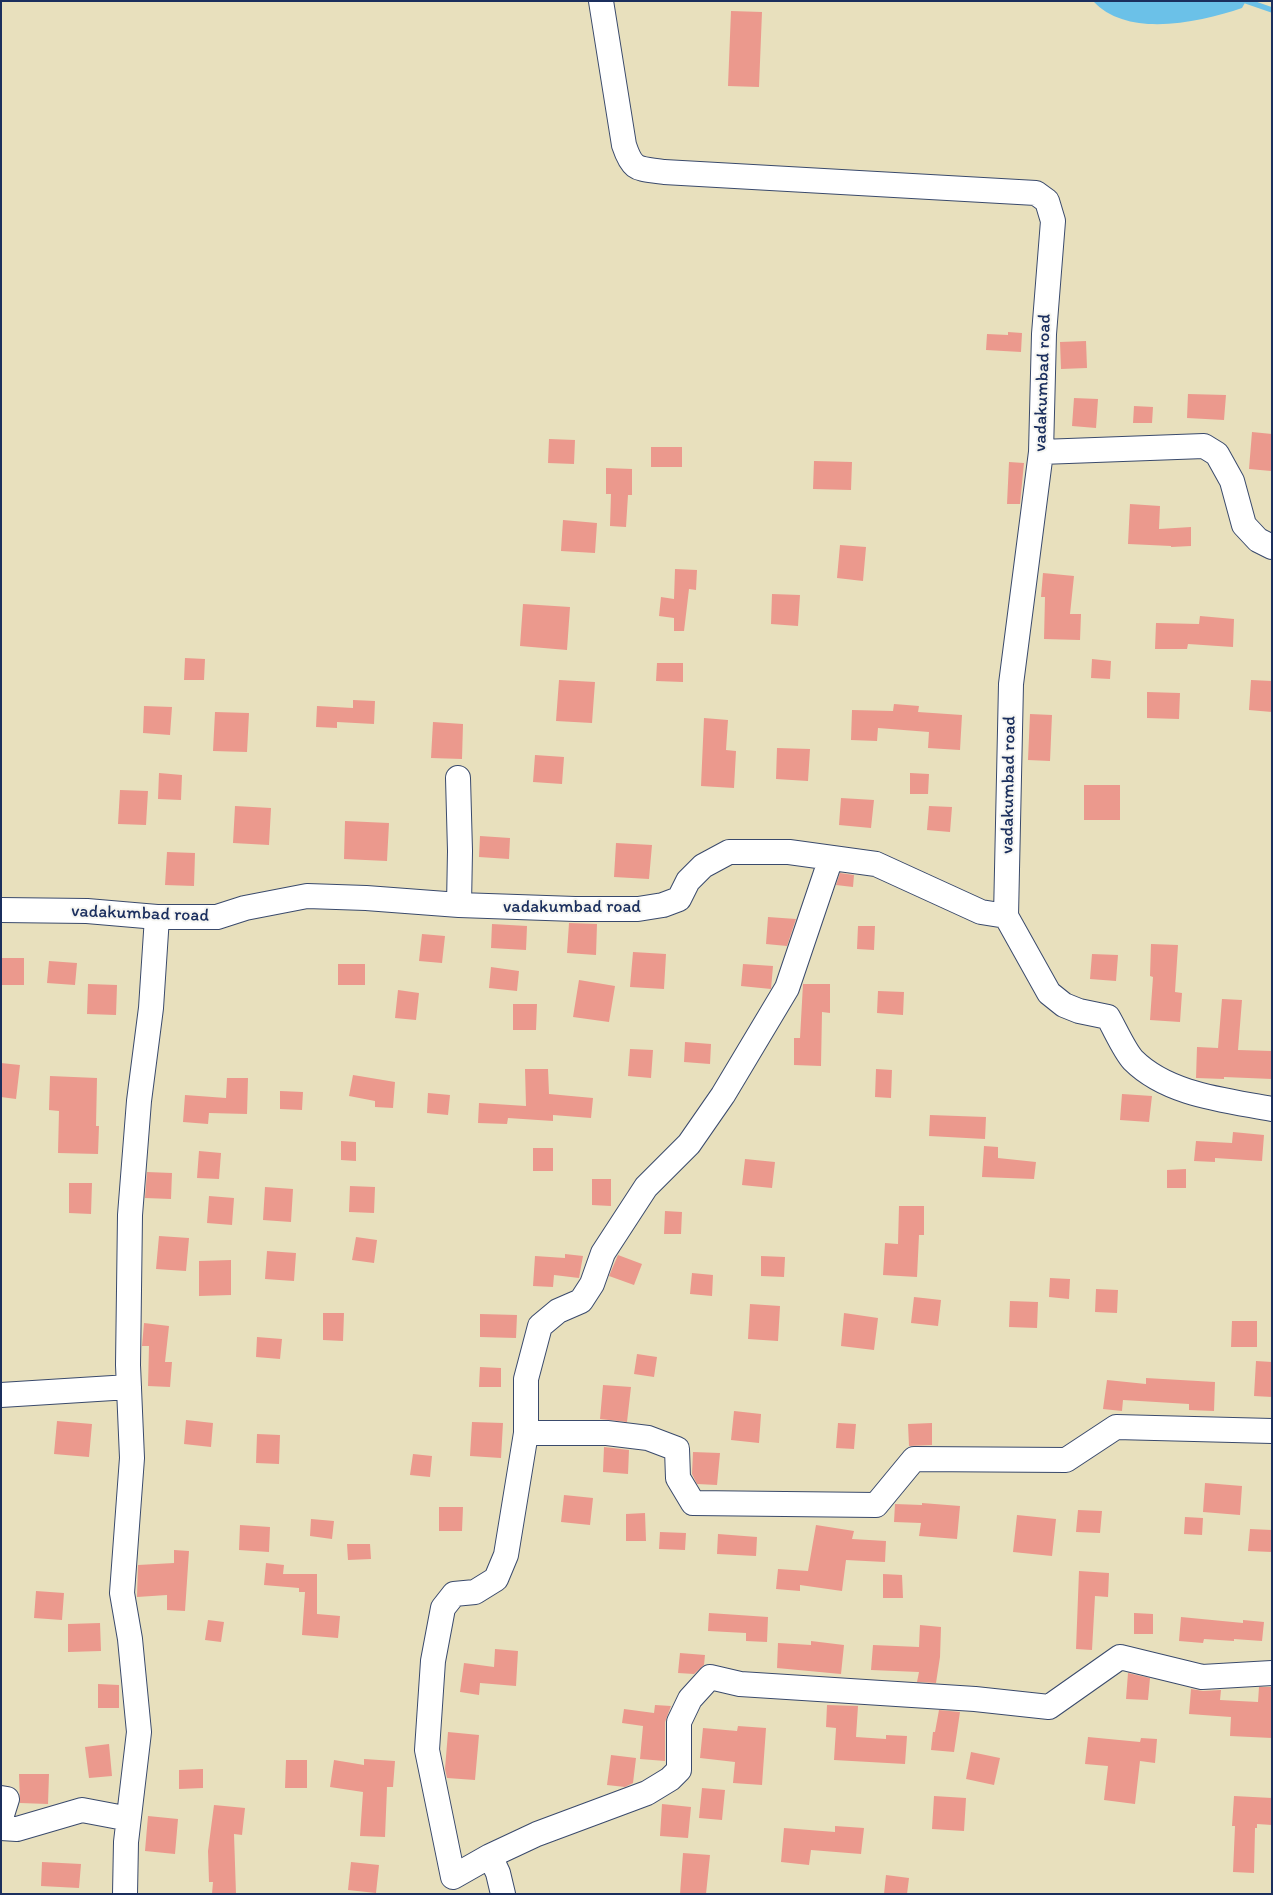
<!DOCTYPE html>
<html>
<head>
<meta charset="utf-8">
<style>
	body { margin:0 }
	#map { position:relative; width:1273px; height:1895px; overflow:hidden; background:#e8e0bd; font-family:Itim,sans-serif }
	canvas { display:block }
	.frame { position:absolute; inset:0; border:2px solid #1b2f5e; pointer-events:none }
</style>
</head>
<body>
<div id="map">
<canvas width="1273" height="1895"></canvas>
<div class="frame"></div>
</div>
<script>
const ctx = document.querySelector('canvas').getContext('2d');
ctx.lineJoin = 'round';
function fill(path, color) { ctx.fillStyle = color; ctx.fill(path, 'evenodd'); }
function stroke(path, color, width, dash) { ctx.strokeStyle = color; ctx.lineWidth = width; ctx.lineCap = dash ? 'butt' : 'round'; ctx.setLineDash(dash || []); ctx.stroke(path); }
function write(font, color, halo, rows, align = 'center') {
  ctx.font = font + ' Itim,sans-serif'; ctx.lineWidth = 4; ctx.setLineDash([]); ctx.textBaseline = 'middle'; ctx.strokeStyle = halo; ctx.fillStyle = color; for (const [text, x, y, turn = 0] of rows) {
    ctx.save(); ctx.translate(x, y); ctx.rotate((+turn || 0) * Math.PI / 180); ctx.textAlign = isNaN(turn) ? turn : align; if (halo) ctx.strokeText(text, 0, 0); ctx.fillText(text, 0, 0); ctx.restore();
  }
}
const water = new Path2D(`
	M1093 1H1246L1242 8C1200 22 1128 39 1093 1Z`);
const stream = new Path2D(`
	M1246 1 1272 10`);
const building = new Path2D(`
	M731 11 762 12 759 87 728 86Z
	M1008 332 1022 333 1021 352 986 350 987 334 1008 335Z
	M1086 341 1087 368 1061 369 1060 342Z
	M1188 394 1226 395 1224 420 1187 418Z
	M1074 398 1098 399 1096 428 1072 426Z
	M1134 406 1153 407 1152 423H1133Z
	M1252 432 1272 434 1271 471 1249 469Z
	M549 439 575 440 574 464 548 463Z
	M651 447H682V467H651Z
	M814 461 852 462 851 490 813 489Z
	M1009 462 1024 463 1020 504H1007Z
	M606 468 632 469V495H628L626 527 610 526 611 494H606Z
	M1130 504 1160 506 1159 529 1191 527V546L1171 547V546L1128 544Z
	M563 520 597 523 595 553 561 551Z
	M840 545 866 547 863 581 837 578Z
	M675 569 697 570 696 590 689 589 684 631H674V618L659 616 661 597 674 599Z
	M1043 573 1074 576 1070 614H1081L1080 640 1044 639 1045 597H1041Z
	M772 594 800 595 798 626 771 624Z
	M523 604 570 607 567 650 520 646Z
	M1200 616 1234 619 1233 647 1188 644 1187 649H1155L1156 623 1199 624Z
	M185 658 205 659 204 680H184Z
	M1092 659 1111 661 1110 679 1091 678Z
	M657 663H683V682L656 681Z
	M559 680 595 682 592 723 556 721Z
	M1251 680 1272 681V712L1249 710Z
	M1147 692 1180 693 1179 719 1147 718Z
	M353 700 375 701 374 724 337 722V728L316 727 317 706 353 708Z
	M894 704 919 706 918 712 962 715 960 750 928 748 929 732 878 728 877 741 851 740 852 710 893 711Z
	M144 706 172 707 170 735 143 733Z
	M215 712 249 713 247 752 213 751Z
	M1030 714 1052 715 1050 761 1028 760Z
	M704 718 728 720 726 750 736 751 734 788 701 786Z
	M433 722 463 724 462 759 431 758Z
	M777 748 810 749 808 781 776 779Z
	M535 755 564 757 562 784 533 782Z
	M159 773 182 775 181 800 158 799Z
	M910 773 929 774 928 794H910Z
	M1084 785H1120V820H1084Z
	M120 790 148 791 146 825 118 824Z
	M841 798 874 800 871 828 839 825Z
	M235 806 271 808 269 845 233 843Z
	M929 806 952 807 950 832 927 830Z
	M345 821 389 823 387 861 344 859Z
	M480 836 510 838 509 859 479 857Z
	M616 843 652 845 649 879 614 877Z
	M167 852 195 853 194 886 165 885Z
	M840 873 854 875 853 887 836 885Z
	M768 917 796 919 787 946 766 944Z
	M569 923 597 924 596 955 567 953Z
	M492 924 527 926 526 950 491 948Z
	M858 926H875L874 950 857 949Z
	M422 934 445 936 442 963 419 961Z
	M1151 944 1178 945 1175 992 1182 993 1180 1022 1150 1020 1153 977 1150 976Z
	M633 952 666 954 664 989 630 987Z
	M1092 954 1118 955 1116 981 1090 979Z
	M1 958H24V985H1Z
	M49 961 77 963 75 985 47 983Z
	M338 964H365V985H338Z
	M743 964 773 966 771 989 741 986Z
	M491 967 519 971 517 991 489 988Z
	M579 980 615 986 609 1022 573 1017Z
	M88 984 117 985 116 1015 87 1014Z
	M803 984H830V1013L822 1012 821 1066 794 1065V1038H800Z
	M398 990 419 993 416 1020 395 1018Z
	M878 991 904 992 903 1015 877 1013Z
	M1222 999 1242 1000 1238 1050 1272 1051V1079L1224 1077V1079L1196 1078 1197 1047 1218 1048Z
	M513 1004H537L536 1030H513Z
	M685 1042 711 1044 710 1064 684 1062Z
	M630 1049 653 1050 651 1078 628 1076Z
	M1 1063 20 1065 16 1099 1 1097Z
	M525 1069H548L549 1094 593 1098 591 1118 553 1115V1121L508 1118 507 1124 478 1123 479 1103 526 1106Z
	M876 1069 892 1070 891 1098 875 1097Z
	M353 1075 395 1082 393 1108 375 1107V1101L349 1096Z
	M50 1076 97 1078 96 1126H99L98 1154 58 1153 59 1111 49 1110Z
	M227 1078H248L247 1114 209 1113 208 1124 183 1122 185 1095 226 1098Z
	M280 1091 303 1092 302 1110 280 1109Z
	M428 1093 450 1095 448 1115 427 1113Z
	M1122 1094 1152 1096 1149 1122 1120 1120Z
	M930 1115 986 1117 985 1139 929 1136Z
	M1233 1132 1264 1135 1262 1161 1215 1158V1162L1194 1161 1196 1141 1232 1143Z
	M341 1141 356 1142V1161L341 1160Z
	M984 1146 998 1147V1158L1036 1162 1034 1179 982 1177Z
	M533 1148H553V1171H533Z
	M199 1151 221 1153 219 1179 197 1178Z
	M745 1159 775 1162 772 1188 742 1185Z
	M1186 1169V1188H1167V1170Z
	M147 1172 172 1173 171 1199 145 1198Z
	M592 1179H611V1206L592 1205Z
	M69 1183H92L91 1214 69 1213Z
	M350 1186 375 1187 374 1213 349 1212Z
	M265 1187 293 1189 291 1222 263 1220Z
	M209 1196 234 1198 232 1225 207 1223Z
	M899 1206H924V1235H919L917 1277 883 1275 885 1243 898 1244Z
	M665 1211 682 1212 681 1234H664Z
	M159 1236 189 1238 186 1271 156 1269Z
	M356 1237 377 1240 374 1263 352 1260Z
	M267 1251 296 1253 294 1281 265 1279Z
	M565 1254 583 1256 579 1278 554 1275 553 1287 533 1286 535 1256 565 1258Z
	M618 1255 642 1264 634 1285 609 1276Z
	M761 1256 785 1257 784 1277 761 1276Z
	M231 1260V1295L199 1296V1261Z
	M692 1273 713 1275 712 1296 690 1294Z
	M1050 1278 1070 1279 1069 1299 1049 1297Z
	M1096 1289 1118 1290 1117 1313 1095 1312Z
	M914 1297 941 1300 938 1326 911 1323Z
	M1010 1301 1038 1302 1037 1328 1009 1327Z
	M750 1304 780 1306 778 1341 748 1339Z
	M323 1313H344L343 1341 323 1340Z
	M844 1313 878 1318 874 1350 841 1346Z
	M480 1314 517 1315 516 1338 480 1337Z
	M1232 1321H1257V1347H1231Z
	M144 1323 169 1326 165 1362H172L170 1387 148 1386 149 1346H142Z
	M257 1337 282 1339 280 1359 256 1357Z
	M637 1354 657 1357 654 1377 634 1374Z
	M1256 1361 1272 1362V1397L1254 1396Z
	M480 1367 501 1368V1387H479Z
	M1146 1378 1215 1382 1214 1411 1189 1410V1404L1123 1400 1122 1411 1103 1409 1107 1380 1146 1384Z
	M603 1385 631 1387 627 1422 600 1419Z
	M734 1411 761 1414 759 1443 731 1440Z
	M186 1420 213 1423 211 1447 184 1444Z
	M57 1421 92 1424 89 1457 54 1454Z
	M472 1422 503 1423 501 1458 470 1456Z
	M838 1423 856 1424 854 1449 836 1448Z
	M932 1423V1445L909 1446 908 1424Z
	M257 1434 280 1435 279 1464 256 1463Z
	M604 1447 629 1450 628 1474 603 1472Z
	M693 1452 720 1453 717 1485 697 1484 692 1474Z
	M413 1454 432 1456 430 1477 410 1475Z
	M1205 1483 1242 1486 1240 1515 1203 1512Z
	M564 1495 593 1498 590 1525 561 1522Z
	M922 1503 960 1506 957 1539 919 1536 921 1523 894 1522 895 1504 922 1505Z
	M439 1507H463L462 1531H439Z
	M1078 1510 1102 1511 1100 1533 1076 1532Z
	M645 1513 646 1541H626V1514Z
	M1017 1515 1056 1519 1052 1556 1013 1552Z
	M1185 1517 1203 1518 1202 1535 1184 1534Z
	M311 1519 334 1521 332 1539 310 1536Z
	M240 1525 270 1527 269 1552 239 1550Z
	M816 1525 854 1531 852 1539 886 1541 885 1562 846 1560 842 1591 800 1585V1591L776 1589 778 1569 808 1571Z
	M1250 1529 1272 1530V1552L1248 1551Z
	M660 1532 686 1533 685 1550 659 1549Z
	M718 1534 757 1537 756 1556 717 1554Z
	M347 1544H370L371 1559 348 1560Z
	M174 1550 189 1551 185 1611 167 1610V1595L137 1597 138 1565 174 1563Z
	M266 1563 284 1565 283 1574H317V1614L340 1616 338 1638 302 1635 305 1592H299V1588L264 1585Z
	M1079 1571 1109 1573 1108 1597 1095 1596 1092 1650 1076 1649Z
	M883 1574 902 1575 903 1598H883Z
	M36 1591 64 1593 62 1620 34 1618Z
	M709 1613 768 1617 767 1642 746 1641V1633L708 1631Z
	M1134 1613 1153 1614V1634H1134Z
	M1181 1617 1243 1623V1620L1264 1622 1262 1641 1234 1639V1641L1204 1639 1203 1643 1179 1641Z
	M208 1620 224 1622 221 1642 205 1640Z
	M100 1623 101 1651 68 1652V1624Z
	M920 1625 941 1627 940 1657 936 1683 917 1682 919 1672 871 1670 873 1645 919 1647Z
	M811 1641 844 1645 841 1674 777 1668 778 1643 811 1645Z
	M495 1649 518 1651 516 1686 480 1683 479 1695 460 1692 464 1663 494 1667Z
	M680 1653 705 1655 704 1665 694 1674 678 1673Z
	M1128 1673 1150 1678 1148 1700 1126 1699Z
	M98 1684 119 1685V1708H98Z
	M1259 1687H1272V1738L1230 1736 1231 1717 1189 1714 1191 1689 1203 1691 1221 1690 1220 1700 1258 1702Z
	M655 1705 671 1706 665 1722V1761L640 1759 643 1726 622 1723 624 1709 654 1713Z
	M827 1705 858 1706 856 1737 886 1739V1735L907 1736 905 1764 834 1760 836 1728 826 1727Z
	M939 1710 960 1712 954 1752 931 1750 933 1732H935Z
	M738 1726 766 1728 762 1785 733 1783 735 1762 700 1758 703 1728 737 1731Z
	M448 1732 479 1735 475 1780 447 1778 445 1769Z
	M1088 1737 1140 1742 1141 1738 1157 1739 1155 1763 1140 1761 1135 1804 1104 1800 1108 1766 1085 1764Z
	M109 1744 112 1776 89 1778 85 1747Z
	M971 1752 1000 1758 994 1785 966 1779Z
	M611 1755 636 1758 633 1783 625 1787 607 1785Z
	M364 1759 395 1761 393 1787H387L385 1837 360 1836 363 1792 330 1787 334 1760 364 1765Z
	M286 1760H307V1788H285Z
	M203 1769V1788L179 1789V1770Z
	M19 1774H49L48 1804 20 1803Z
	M702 1788 725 1790 722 1820 699 1818Z
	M934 1796 966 1798 964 1831 932 1829Z
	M1234 1796 1272 1798V1825L1257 1824V1828H1255L1254 1873 1233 1872 1235 1826H1232Z
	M662 1804 691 1807 688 1838 660 1836Z
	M214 1805 245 1808 242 1835 234 1834 236 1894H212L213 1882H209L208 1851Z
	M148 1816 178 1819 175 1854 145 1851Z
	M835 1826 864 1828 861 1854 811 1850 809 1865 781 1862 784 1828 835 1832Z
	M683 1853 710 1855 706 1894H680Z
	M42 1862 81 1864 79 1888 41 1886Z
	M351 1862 379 1865 376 1893 348 1890Z
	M886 1875 909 1878 907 1894H884Z`);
const minor = new Path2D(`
	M1041 452 1204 446 1217 454 1232 481 1244 525 1258 540 1272 547
	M458 778 460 851 459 905
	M831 858 787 988 723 1095 689 1144 646 1187 603 1253 592 1284 581 1301 558 1311 540 1326 526 1379V1433L506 1555 496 1579 475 1592 454 1594 443 1608 433 1661 427 1750 453 1877 490 1856 537 1834 647 1793 670 1779 679 1770V1722L690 1699 710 1677 740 1684 975 1699 1049 1707 1120 1657 1202 1677 1272 1673
	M1 910 87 911 157 917H217L245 908 307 896 366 898 459 905 575 909H638L663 905 679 899 688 881 703 866 729 852H789L876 864 981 912 1006 916 1011 684 1041 452 1044 334 1053 221 1047 201 1036 193 664 172C638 168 633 172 624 145L601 1
	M1006 916 1049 993 1064 1005 1079 1011 1108 1017C1115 1029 1124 1050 1133 1060 1168 1095 1225 1100 1272 1109
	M1 1395 129 1387
	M526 1433H607L648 1438 677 1449 678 1478 693 1503 876 1505 914 1459 1066 1460 1116 1427 1272 1431
	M1 1798 7 1799 1 1818
	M1 1828 17 1829 82 1810 119 1817
	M490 1856 498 1873 503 1894
	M125 1894 126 1842 139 1732 130 1639 122 1593 132 1458 128 1365 130 1215 139 1101 151 1008 157 917`);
const streetNames = [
	["vadakumbad road",1043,383,-88],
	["vadakumbad road",1009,785,-89],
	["vadakumbad road",572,907],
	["vadakumbad road",140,914,2]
];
fill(water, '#6bc1e8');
stroke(stream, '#6bc1e8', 5.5);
fill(building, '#eb998d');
stroke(minor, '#3a4a6c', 26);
stroke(minor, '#fff', 24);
write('18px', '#1b2f5e', '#f6f6f2', streetNames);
</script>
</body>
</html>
